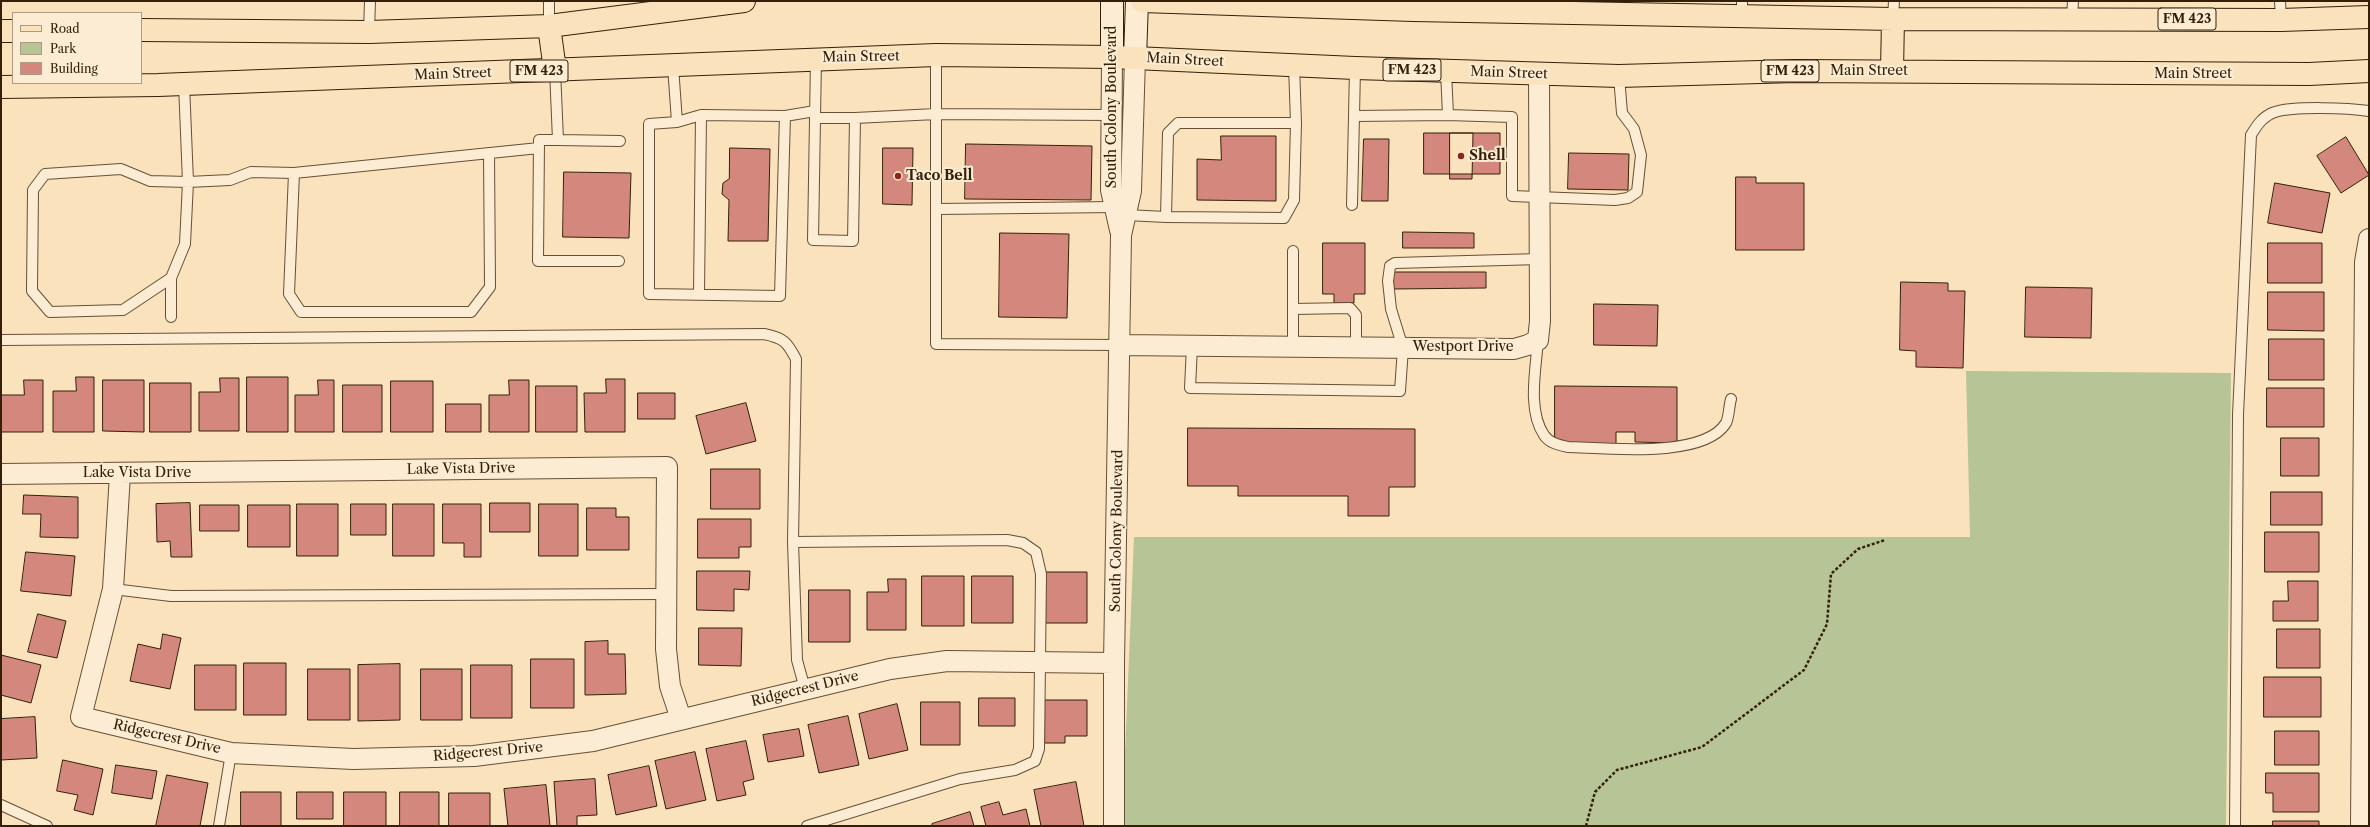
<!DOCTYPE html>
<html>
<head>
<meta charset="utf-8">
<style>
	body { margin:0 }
	#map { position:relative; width:2370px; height:827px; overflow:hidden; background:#fae2bd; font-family:"Libre Caslon Text",serif }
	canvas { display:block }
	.frame { position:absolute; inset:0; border:2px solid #342008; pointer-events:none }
	.legend { position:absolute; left:12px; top:12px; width:130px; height:72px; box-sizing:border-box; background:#fcecd4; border:1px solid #ac9a82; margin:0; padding:5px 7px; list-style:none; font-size:12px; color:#342008 }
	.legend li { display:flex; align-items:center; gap:8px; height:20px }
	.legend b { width:20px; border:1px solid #ac9a82 }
</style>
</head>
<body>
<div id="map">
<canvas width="2370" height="827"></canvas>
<div class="frame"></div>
<ul class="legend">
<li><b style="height:5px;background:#fae2bd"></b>Road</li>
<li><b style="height:11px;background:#b7c496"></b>Park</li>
<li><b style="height:11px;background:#d4887d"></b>Building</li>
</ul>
</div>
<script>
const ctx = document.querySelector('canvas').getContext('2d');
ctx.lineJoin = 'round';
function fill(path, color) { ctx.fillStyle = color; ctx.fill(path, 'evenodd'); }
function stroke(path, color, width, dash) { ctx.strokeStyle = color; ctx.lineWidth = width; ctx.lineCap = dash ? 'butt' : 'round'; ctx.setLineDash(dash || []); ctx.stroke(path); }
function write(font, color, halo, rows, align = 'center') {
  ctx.font = font + ' "Libre Caslon Text",serif'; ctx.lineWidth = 4; ctx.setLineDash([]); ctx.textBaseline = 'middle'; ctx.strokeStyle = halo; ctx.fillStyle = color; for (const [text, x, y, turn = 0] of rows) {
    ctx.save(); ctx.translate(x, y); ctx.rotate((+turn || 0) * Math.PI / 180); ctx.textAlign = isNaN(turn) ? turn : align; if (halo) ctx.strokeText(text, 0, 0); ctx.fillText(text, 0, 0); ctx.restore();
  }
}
const green = new Path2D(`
	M1966 371 2231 373 2226 826H1122L1134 537H1970Z`);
const building = new Path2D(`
	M1424 133H1500V174H1424Z
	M1450 133H1473L1472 179H1450Z
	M1221 136H1276V201L1197 200V159L1221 160Z
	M2346 137 2369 175 2341 193 2317 156Z
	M1364 139H1389L1388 201H1362Z
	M966 144 1092 146 1091 200 965 199Z
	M730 148 770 149 768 241H728L729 200 722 194 723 183 729 179Z
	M883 148H913L912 205 883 204Z
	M1569 153 1629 154 1628 190 1568 189Z
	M564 172 631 173 629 238 563 237Z
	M1736 177H1756V183H1804V250H1736Z
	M2275 183 2330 193 2322 233 2268 223Z
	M1403 232 1474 233V248H1403Z
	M1000 233 1069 234 1067 318 999 317Z
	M1323 243H1365V294H1354V303H1334V294H1323Z
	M2268 243H2322V283H2268Z
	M1394 272H1486V288L1394 289Z
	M1901 282 1948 283V291H1965L1963 368 1916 367V351L1900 350Z
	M2026 287 2092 288 2091 338 2025 337Z
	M2268 292H2324V331L2268 330Z
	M1594 304 1658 305 1657 346 1594 345Z
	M2269 339H2324V380H2269Z
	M76 377H94V432H53V391H76Z
	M247 377H288V432H247Z
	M220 378H239V431H199V392H220Z
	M606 379H625V432H585L584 393H606Z
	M24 380H43V432H1V395H24Z
	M103 380H144V432L103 431Z
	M318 380H334V432H295V395H318Z
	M509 380H529V432H489V395H509Z
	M391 381H433V432H391Z
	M150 383H191V432H150Z
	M343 385H382V432H343Z
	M536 386H577V432H536Z
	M1555 386 1677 387V443L1635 442V432H1616V444L1555 443Z
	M2267 388H2324V427H2267Z
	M638 393H675V419H638Z
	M746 403 756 441 706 454 696 416Z
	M446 404H481V432H446Z
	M1188 428 1415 429V487H1389V516H1348V496H1238V486H1188Z
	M2281 438H2319V476H2281Z
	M711 469H760V509H711Z
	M2271 492H2322V525H2271Z
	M24 495 78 497V538L40 537 41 514H23Z
	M190 503 192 557H171L170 541 157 542 156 504Z
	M490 503H530V532H490Z
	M297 504H338V556H297Z
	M351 504H386V535H351Z
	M393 504H434V556H393Z
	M443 504H481V557H464V543H443Z
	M539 504H578V556H539Z
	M200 505H239V531H200Z
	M248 505H290V547H248Z
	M587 508H616V517H629V550H587Z
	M698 519H751V547H739V558H698Z
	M2265 532H2319V572H2265Z
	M26 552 75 556 71 596 21 591Z
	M697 571H750L749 590 734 589V611L697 610Z
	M1046 572H1087V623H1046Z
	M922 576H964V626H922Z
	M972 576H1013V623H972Z
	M888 579H906V630H867V592H888Z
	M2288 581H2318V621H2273V601H2288Z
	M809 590H850V642H809Z
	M38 614 66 621 57 658 28 652Z
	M699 628H742L741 666 699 665Z
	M2277 629H2320V668H2277Z
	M163 634 181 638 170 689 130 681 138 644 160 649Z
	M608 641V654H625L626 694 585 695V642Z
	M1 655 41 665 31 703 1 695Z
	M531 659H574V708H531Z
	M244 663H286V715H244Z
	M400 664V720L358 721V665Z
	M195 665H236V710H195Z
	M471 665H512V718H471Z
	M308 669H350V720H308Z
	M421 669H462V720H421Z
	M2264 677H2321V717H2264Z
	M979 698H1015V726H979Z
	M1045 700H1087V736H1065V743H1045Z
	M921 702H960V745H921Z
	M897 704 908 750 869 759 859 714Z
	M848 716 859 765 819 773 808 725Z
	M35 717 37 758 1 760V719Z
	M799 729 804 756 768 762 763 735Z
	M2275 731H2319V765H2275Z
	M746 741 754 779 743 782 746 795 717 801 706 749Z
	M695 752 706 800 666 809 655 761Z
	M63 760 103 769 93 815 74 810 78 795 57 791Z
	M116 765 157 771 152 799 112 793Z
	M649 766 657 806 616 815 608 775Z
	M2266 773H2319V812H2273V793H2266Z
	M167 775 208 783 200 826H156Z
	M595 779 597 815 577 816V826H557L554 782Z
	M1076 782 1084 826H1041L1034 790Z
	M546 785 550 826H508L504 789Z
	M241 792H281V826H241Z
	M297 792H333V819H297Z
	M344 792H386V826H344Z
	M400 792H439V826H400Z
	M449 793H490V826H449Z
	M999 802 1003 815 1026 809 1030 826H986L981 807Z
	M970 812 974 826H932V824Z
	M2273 821H2319V826H2273Z`);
const path = new Path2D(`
	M1586 826 1595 792 1617 770 1702 747 1804 670 1827 624 1831 574 1858 549 1885 540`);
const service = new Path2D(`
	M549 1V26
	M2280 1 2281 20
	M1742 16V1
	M2072 18 2073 1
	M1893 19 1894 1
	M369 32 370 1
	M936 55V344L1120 345
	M1294 65 1296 123H1178L1168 133 1166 217 1284 218 1294 200 1296 123
	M673 66 677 122
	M1355 68 1354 116 1448 115 1446 71
	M555 70 558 140H539L538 261H619
	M184 84 188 182 150 181 121 169 45 174 33 190 32 291 50 312 123 310 171 278 185 244 188 182 230 180 251 172 294 173 539 148
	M701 115 785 116 780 296 649 294V124L677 122Z
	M1448 115 1512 117V196L1615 200 1628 198 1637 192 1641 155 1634 129 1622 113 1619 76
	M785 116 815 111
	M815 118H855L853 241 813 240 816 58
	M855 118 936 114 1112 115
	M558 140 620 141
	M294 173 289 294 301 312H471L490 287 489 153
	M1352 205 1354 116
	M936 209 1115 207
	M1126 215 1166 217
	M171 278V317
	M699 294 701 115
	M1293 309 1350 308 1356 315V347
	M1 340 764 334C784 338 787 342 796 359L793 542 797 660 805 689
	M1538 340C1536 368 1527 410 1544 435 1549 443 1559 445 1568 447 1606 448 1704 459 1726 423 1729 417 1729 406 1731 399
	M1192 346 1190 388 1400 391 1403 348 1391 309 1388 281 1390 266 1395 263 1540 259
	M1293 347V251
	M793 542 1007 540 1023 543 1036 552 1041 574 1039 749 1035 761 1015 770 960 779 807 826
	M113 589 171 596 666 594
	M1 805 47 826
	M219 826 231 753
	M2235 826 2238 415 2251 135C2257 125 2263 116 2275 112 2295 106 2348 108 2369 111`);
const minor = new Path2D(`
	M1112 57 1111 190 1120 230
	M1120 345 1514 349 1528 345 1538 340 1540 321 1539 74
	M1 474 667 467 666 649 670 686 681 719
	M120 474 113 589 81 717 231 753 353 759 474 756 593 741 890 669 947 661 1114 663
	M1114 826V663L1121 235 1131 191 1135 58
	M2361 826 2365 262 2369 239`);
const secondary = new Path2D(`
	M1112 1V57
	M1135 58 1137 1`);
const primary = new Path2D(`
	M1142 1 1413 10 1893 19 2281 20 2369 17
	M549 26 555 70
	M141 30 369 32 549 26 744 1
	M1 31H13
	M1892 71 1893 19
	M1 87 158 85 936 55 1112 57 1355 68 1619 76 1796 71 2309 74 2369 71`);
const markers = [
	[1461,156,4,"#8f2418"],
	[898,176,4,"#8f2418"]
];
const shields = [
	[2187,19,58],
	[1412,70,58],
	[539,71,58],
	[1790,71,58]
];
const shieldNames = [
	["FM 423",2187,19],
	["FM 423",1412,70],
	["FM 423",539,71],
	["FM 423",1790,71]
];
const streetNames = [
	["Main Street",861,57,-1],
	["Main Street",1185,60,3],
	["Main Street",1869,71],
	["Main Street",1509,73,2],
	["Main Street",453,74,-2],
	["Main Street",2193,74],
	["South Colony Boulevard",1112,107,-90],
	["Westport Drive",1463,347],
	["Lake Vista Drive",461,469,-1],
	["Lake Vista Drive",137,473],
	["South Colony Boulevard",1117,531,-89],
	["Ridgecrest Drive",805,689,-14],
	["Ridgecrest Drive",167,737,13],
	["Ridgecrest Drive",488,752,-5]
];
const poiNames = [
	["Shell",1469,156],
	["Taco Bell",906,176]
];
fill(green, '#b7c496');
fill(building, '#d4887d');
stroke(building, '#342008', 1);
stroke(service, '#665035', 12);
stroke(minor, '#665035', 22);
stroke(secondary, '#342008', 24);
stroke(primary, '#342008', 24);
stroke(path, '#342008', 2.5, [3, 2]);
stroke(service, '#fcecd4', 10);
stroke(minor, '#fcecd4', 20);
stroke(secondary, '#fcecd4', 22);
stroke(primary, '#fae2bd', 22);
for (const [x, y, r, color] of markers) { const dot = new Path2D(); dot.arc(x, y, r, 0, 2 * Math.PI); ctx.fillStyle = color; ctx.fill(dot); stroke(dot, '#fcecd4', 1.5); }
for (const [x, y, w] of shields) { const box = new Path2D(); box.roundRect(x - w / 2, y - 11, w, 22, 3); ctx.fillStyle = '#fcecd4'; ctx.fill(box); stroke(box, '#342008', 1); }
write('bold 13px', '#342008', null, shieldNames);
write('14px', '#342008', '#fcecd4', streetNames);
write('bold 14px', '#342008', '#fcecd4', poiNames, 'left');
</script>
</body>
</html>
